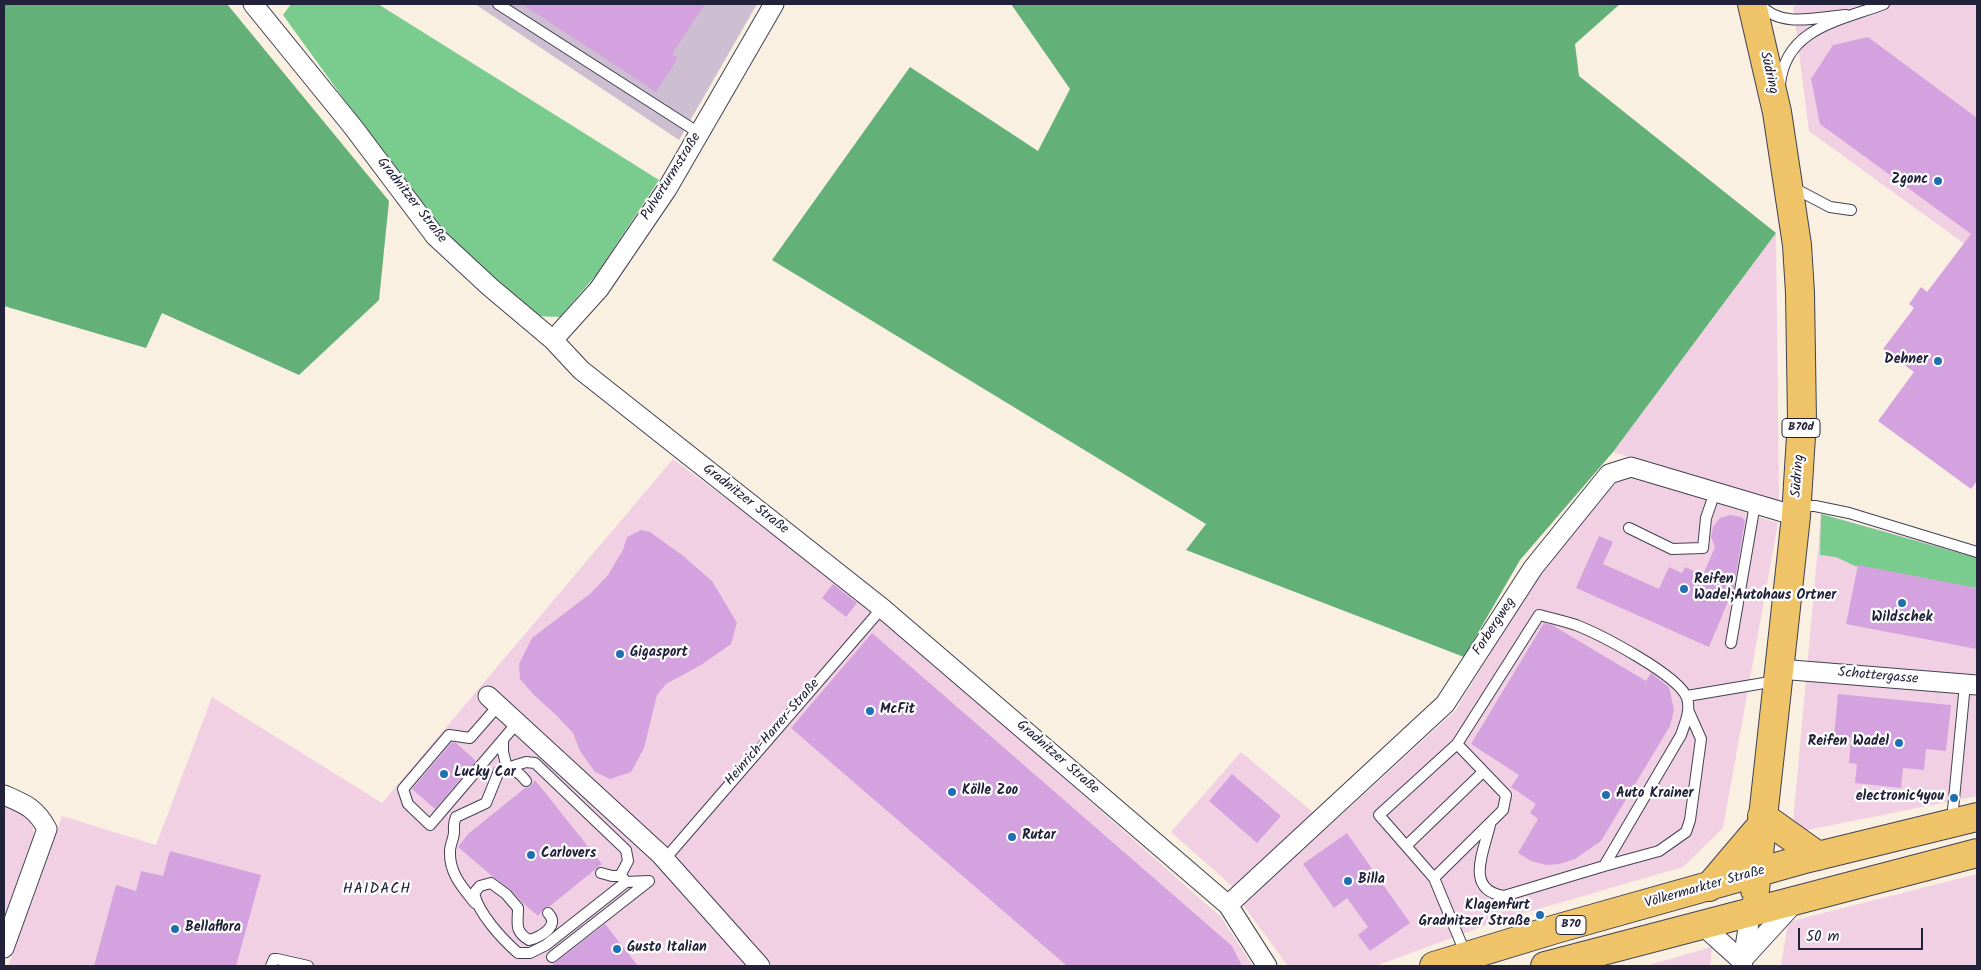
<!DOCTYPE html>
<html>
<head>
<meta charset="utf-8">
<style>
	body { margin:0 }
	#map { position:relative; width:1981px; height:970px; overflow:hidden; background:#f9f0e2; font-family:Kalam,sans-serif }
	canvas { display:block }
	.frame { position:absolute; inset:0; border:5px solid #22223b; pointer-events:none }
	.scale { position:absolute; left:1798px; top:928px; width:125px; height:22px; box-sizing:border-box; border:2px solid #22223b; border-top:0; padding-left:6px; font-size:15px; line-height:18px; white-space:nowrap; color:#22223b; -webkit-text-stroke:4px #fff; paint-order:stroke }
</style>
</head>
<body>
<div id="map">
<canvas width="1981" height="970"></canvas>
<div class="frame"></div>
<div class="scale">50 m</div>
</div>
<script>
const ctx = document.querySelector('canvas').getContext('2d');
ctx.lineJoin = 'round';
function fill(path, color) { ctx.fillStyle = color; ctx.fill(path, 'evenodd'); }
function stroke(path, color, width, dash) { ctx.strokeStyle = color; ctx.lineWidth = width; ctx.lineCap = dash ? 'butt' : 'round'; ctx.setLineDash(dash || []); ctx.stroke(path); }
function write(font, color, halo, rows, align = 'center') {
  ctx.font = font + ' Kalam,sans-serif'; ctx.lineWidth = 4.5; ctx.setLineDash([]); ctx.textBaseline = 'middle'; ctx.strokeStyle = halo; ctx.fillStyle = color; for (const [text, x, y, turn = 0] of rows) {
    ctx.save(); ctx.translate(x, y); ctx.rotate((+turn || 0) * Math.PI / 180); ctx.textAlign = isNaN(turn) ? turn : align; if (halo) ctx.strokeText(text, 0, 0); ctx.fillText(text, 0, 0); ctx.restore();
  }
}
const built = new Path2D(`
	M1806 4H1977V253L1809 131 1793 6Z
	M1776 233 1779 503 1613 452Z
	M673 459 868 605 1221 917 1253 966H8L62 816 156 845 212 697 382 803Z
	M1631 476 1778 523 1723 828 1683 867 1497 921 1376 966H1288L1243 905 1455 711 1534 583 1612 483Z
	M1821 514 1977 556V796L1792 833Z
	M1241 752 1314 813 1233 887 1171 832Z
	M4 804 25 812 32 824 35 837 4 923Z
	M1977 874V966H1781L1788 922Z
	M1712 947 1710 966H1645Z`);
const industrial = new Path2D(`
	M475 4H757L679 140Z`);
const green = new Path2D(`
	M291 4H378L659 180 596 275 560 317 533 316 437 228 283 15Z
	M1821 514 1977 558V588L1855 566 1836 557 1820 555Z`);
const forest = new Path2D(`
	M4 4H227L389 201 379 300 299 375 162 313 146 348 4 306Z
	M1011 4H1620L1575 44 1579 76 1776 233 1613 452 1520 560 1464 657 1186 550 1206 524 772 260 910 67 1038 151 1070 89Z`);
const building = new Path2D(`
	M522 4H705L672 54 678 58 656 92Z
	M1868 37 1977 118V481L1971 489 1878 421 1914 372 1883 349 1914 308 1909 304 1921 287 1927 292 1971 234 1820 124 1811 79 1833 45Z
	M1730 515 1741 517 1745 520 1734 587 1709 647 1576 588 1599 536 1613 542 1603 564 1659 589 1669 567 1682 573 1685 567 1703 575 1715 547 1711 537 1713 527 1720 518Z
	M641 530 650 532 682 555 712 581 737 623 731 644 701 665 666 684 657 695 644 748 631 772 610 779 595 772 580 751 573 733 556 715 534 695 520 679 519 664 532 638 591 593 608 575 623 550 627 537Z
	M1858 565 1977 588V649L1846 624Z
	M833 584 857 603 846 617 822 598Z
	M1544 623 1552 625 1646 681 1651 673 1669 687 1674 710 1670 726 1601 841 1575 859 1559 864 1546 865 1531 861 1518 853 1538 819 1530 813 1536 804 1511 787 1519 775 1471 744Z
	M872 633 1232 946 1242 966H1067L791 728Z
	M1838 694 1951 705 1946 751 1926 749 1924 770 1903 768 1901 788 1855 783 1857 764 1849 763 1851 738 1834 736Z
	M452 742 456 743 476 761 435 809 412 789Z
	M1232 774 1281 816 1257 843 1209 801Z
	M535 780 602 864 550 906 544 908 538 916 522 902 510 889 492 876 458 847 468 834 525 788 530 787Z
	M1347 833 1410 923 1370 951 1358 935 1368 927 1347 898 1334 908 1303 864Z
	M170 851 261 875 236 966H94L116 885 136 891 141 871 163 876Z
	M605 924 638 966H551L556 962Z`);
const service = new Path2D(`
	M498 4 699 133
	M1760 4C1780 29 1818 17 1846 15
	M1780 84C1786 28 1839 21 1884 4
	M1792 187 1830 207 1851 210
	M1797 506H1815L1849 513 1977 552
	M1629 528 1672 549 1703 548 1706 518 1715 492
	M1731 643 1755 504
	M1687 696 1776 681
	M498 706 470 738 449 735 403 789 408 804 430 825 517 723
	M503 740V752L507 768 526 762 535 763 626 850 628 861 620 876
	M1952 820 1965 684
	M1406 846 1483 772
	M665 859 882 608
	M1604 866 1659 851 1686 832 1690 820 1701 739 1689 712
	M601 873 612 876H620L624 879
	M1434 878 1503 810 1506 795 1457 744
	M475 903C462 887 449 873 450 851 450 845 454 838 454 832 454 825 453 824 456 817L486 803 499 771C512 767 518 771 526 781
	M548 913C561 926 540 937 529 940 514 931 518 924 518 908L506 894 491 883 480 886 474 893C478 913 502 939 518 953H530L546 945 626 882 649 881
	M1466 955 1434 878 1379 815 1457 744 1539 615C1551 618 1564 621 1576 625 1599 634 1679 675 1687 698 1691 710 1685 723 1681 735L1604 866 1504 896C1464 890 1484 851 1490 825
	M552 957 649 881
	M271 966 274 959H277L308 966`);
const minor = new Path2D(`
	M253 4 353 127 435 236 490 287 553 340 581 370 882 608 1228 905 1267 966
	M553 340 599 289 667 189 774 4
	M1779 669 1977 685
	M488 696 660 854 760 966
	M4 795C25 804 36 808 47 829L4 948
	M1228 905 1445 704 1533 568 1609 474 1631 467 1796 516
	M1702 925 1743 962
	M1744 958 1797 900
	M1743 960 1752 903`);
const primary = new Path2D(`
	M1752 4 1777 112 1797 245 1800 293 1802 420 1796 516 1755 890
	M1762 816 1818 856
	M1709 887 1760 827
	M1434 966 1556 929 1801 860 1977 817
	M1545 966 1977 853`);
const markers = [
	[1938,181,5,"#1f6fb2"],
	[1938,361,5,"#1f6fb2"],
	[1684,589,5,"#1f6fb2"],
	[1902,603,5,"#1f6fb2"],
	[620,654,5,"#1f6fb2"],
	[870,711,5,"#1f6fb2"],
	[1899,743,5,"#1f6fb2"],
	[444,774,5,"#1f6fb2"],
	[952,792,5,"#1f6fb2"],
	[1606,795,5,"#1f6fb2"],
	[1954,798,5,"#1f6fb2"],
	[1012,837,5,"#1f6fb2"],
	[531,855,5,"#1f6fb2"],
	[1348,881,5,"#1f6fb2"],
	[1540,915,5,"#1f6fb2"],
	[175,929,5,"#1f6fb2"],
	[617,949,5,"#1f6fb2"]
];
const shields = [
	[1801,428,38],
	[1571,925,30]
];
const shieldNames = [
	["B70d",1801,428],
	["B70",1571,925]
];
const streetNames = [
	["Südring",1768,73,77],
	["Pulverturmstraße",672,177,-58],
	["Gradnitzer Straße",411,201,52],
	["Südring",1799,476,-86],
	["Gradnitzer Straße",745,500,38],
	["Forbergweg",1495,627,-57],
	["Schottergasse",1878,677,5],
	["Heinrich-Harrer-Straße",773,733,-49],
	["Gradnitzer Straße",1057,758,41],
	["Völkermarkter Straße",1705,888,-16]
];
const poiNames = [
	["Zgonc",1928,181,"right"],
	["Dehner",1928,361,"right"],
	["Reifen",1694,581],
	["Wadel;Autohaus Ortner",1694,597],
	["Wildschek",1902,619,"center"],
	["Gigasport",630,654],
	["McFit",880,711],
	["Reifen Wadel",1889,743,"right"],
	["Lucky Car",454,774],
	["Kölle Zoo",962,792],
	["Auto Krainer",1616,795],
	["electronic4you",1944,798,"right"],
	["Rutar",1022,837],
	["Carlovers",541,855],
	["Billa",1358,881],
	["Klagenfurt",1530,907,"right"],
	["Gradnitzer Straße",1530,923,"right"],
	["Bellaflora",185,929],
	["Gusto Italian",627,949]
];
const neighbourhoodNames = [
	["HAIDACH",377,890]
];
fill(built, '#f1d0e3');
fill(industrial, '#cebed1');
fill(green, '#7acc8e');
fill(forest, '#63b079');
fill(building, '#d4a3df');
stroke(service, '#424154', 12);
stroke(minor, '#424154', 21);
stroke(primary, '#424154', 30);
stroke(service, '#fff', 10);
stroke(minor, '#fff', 19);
stroke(primary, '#efc469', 28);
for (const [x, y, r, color] of markers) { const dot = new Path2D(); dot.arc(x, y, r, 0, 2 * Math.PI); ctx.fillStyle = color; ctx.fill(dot); stroke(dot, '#fff', 2); }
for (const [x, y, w] of shields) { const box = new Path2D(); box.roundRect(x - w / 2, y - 9.5, w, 19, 4); ctx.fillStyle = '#fff'; ctx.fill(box); stroke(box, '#22223b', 1); }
write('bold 12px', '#22223b', null, shieldNames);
write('14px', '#22223b', '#fff', streetNames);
write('bold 14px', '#22223b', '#fff', poiNames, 'left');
ctx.letterSpacing = '1px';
write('15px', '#22223b', '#fff', neighbourhoodNames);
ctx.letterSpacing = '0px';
</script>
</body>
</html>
